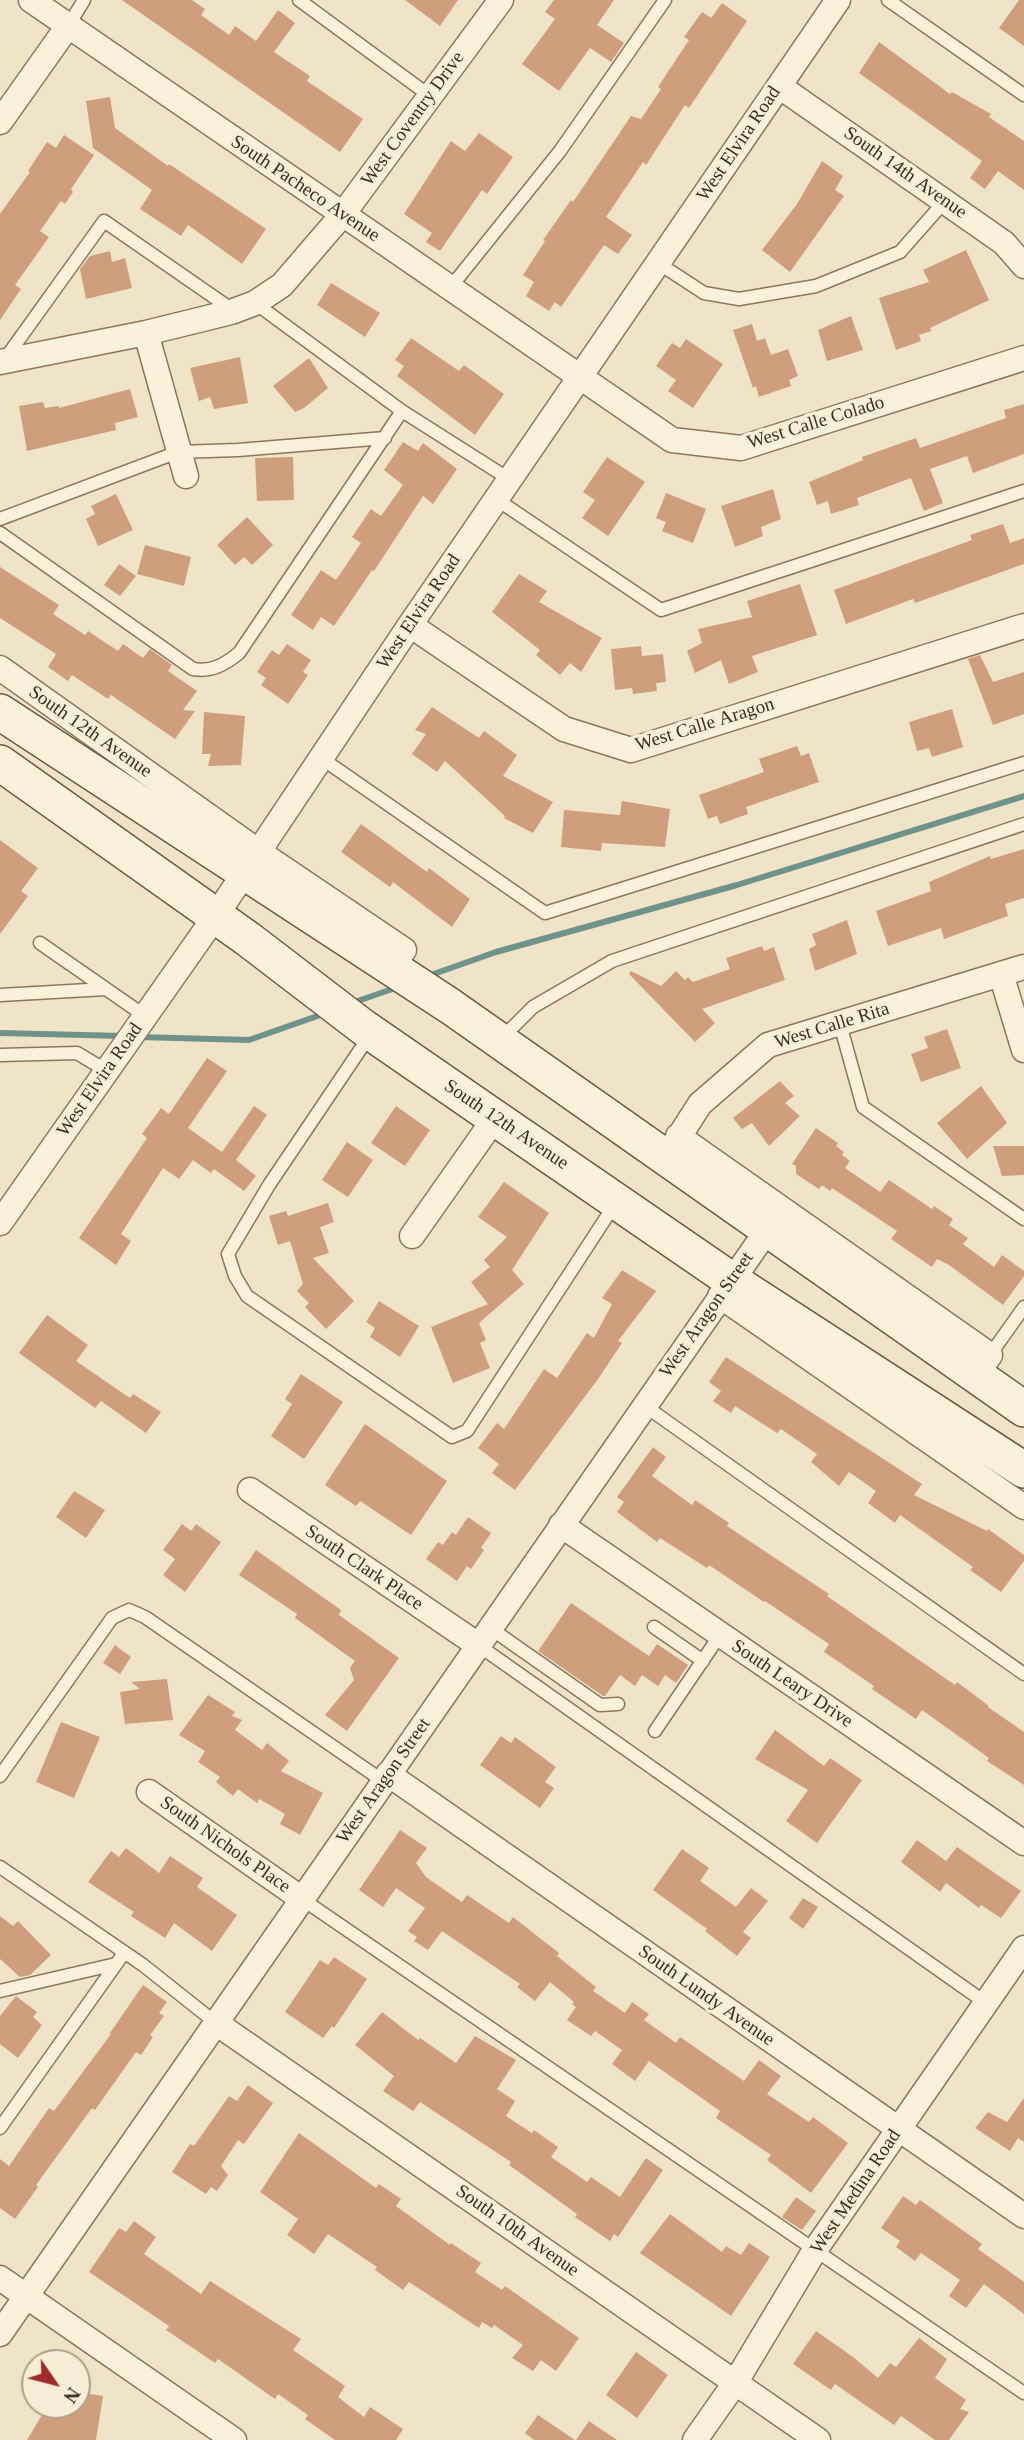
<!DOCTYPE html>
<html>
<head>
<meta charset="utf-8">
<style>
	body { margin:0 }
	#map { position:relative; width:1024px; height:2440px; overflow:hidden; background:#f0e4c8; font-family:Georgia,serif }
	canvas { display:block }
	.north { position:absolute; left:21px; top:2349px; width:70px; height:70px; box-sizing:border-box; background:#f7eed8; border:2px solid #ada18e; border-radius:50%; rotate:125deg; font-size:19px; font-weight:700; line-height:28px; text-align:center; color:#3d2e20 }
	.north::after { content:''; display:block; margin:auto; width:24px; height:32px; background:#9e2a2b; clip-path:polygon(50% 0,100% 100%,50% 72%,0 100%) }
</style>
</head>
<body>
<div id="map">
<canvas width="1024" height="2440"></canvas>
<div class="north">N</div>
</div>
<script>
const ctx = document.querySelector('canvas').getContext('2d');
ctx.lineJoin = 'round';
function stroke(path, color, width, dash) { ctx.strokeStyle = color; ctx.lineWidth = width; ctx.lineCap = dash ? 'butt' : 'round'; ctx.setLineDash(dash || []); ctx.stroke(path); }
function fill(path, color) { ctx.fillStyle = color; ctx.fill(path, 'evenodd'); }
function write(font, color, halo, rows, align = 'center') {
  ctx.font = font + ' Georgia,serif'; ctx.lineWidth = 7; ctx.setLineDash([]); ctx.textBaseline = 'middle'; ctx.strokeStyle = halo; ctx.fillStyle = color; for (const [text, x, y, turn = 0] of rows) {
    ctx.save(); ctx.translate(x, y); ctx.rotate((+turn || 0) * Math.PI / 180); ctx.textAlign = isNaN(turn) ? turn : align; if (halo) ctx.strokeText(text, 0, 0); ctx.fillText(text, 0, 0); ctx.restore();
  }
}
const stream = new Path2D(`
	M428 976 496 952 737 885 1024 796
	M352 1003 398 987
	M0 1033 124 1036
	M138 1037 249 1040 326 1013`);
const building = new Path2D(`
	M122 0H192L205 9 201 15 229 35 235 26 256 41 278 10 295 23 274 52 310 76 307 81 363 119 340 152Z
	M405 0H458L440 26Z
	M554 0H614L597 25 624 43 611 62 590 48 559 91 522 64 555 19 545 12Z
	M1019 0H1024V46L999 28Z
	M722 3 747 21 689 108 685 105 646 165 643 162 606 217 632 235 618 254 604 245 561 307 555 302 549 311 526 296 534 282 523 275 545 241 543 240 571 200 573 202 631 116 641 119 661 89 658 87 689 40 684 37 702 12 711 18Z
	M879 42 950 94 952 92 991 114 989 117 1024 141V190L998 171 985 189 970 178 982 161 859 73Z
	M110 97 115 128 168 166 169 164 266 229 242 264 188 225 181 236 140 209 152 190 93 148 86 101Z
	M479 133 513 157 487 194 482 190 440 251 426 242 432 233 404 214 451 141 465 151Z
	M64 135 94 155 71 189 73 192 65 204 61 201 40 231 49 237 15 285 21 289 0 320V214L30 172 28 171 47 142 56 148Z
	M822 161 843 176 835 190 844 196 790 272 762 250 797 204Z
	M966 250 989 300 930 328 931 331 919 335 921 341 896 350 879 298 929 282 923 270Z
	M110 251 112 262 125 258 132 288 86 299 80 269 90 256Z
	M331 283 380 313 365 337 317 305Z
	M851 316 863 350 827 361 818 330Z
	M752 324 757 341 765 338 771 355 788 349 798 376 789 380 791 386 759 397 756 386 753 388 733 330Z
	M411 338 459 371 464 365 504 394 475 435 397 376 404 366 395 360Z
	M686 339 723 364 693 408 668 391 676 380 656 366 672 343 680 348Z
	M240 357 248 403 214 409 210 397 199 401 190 368Z
	M309 358 328 388 304 408 295 412 273 386Z
	M130 389 138 417 115 423 116 430 27 451 19 406 43 402 45 408 59 406V408Z
	M1024 404V454L973 473 967 456 930 469 943 503 924 511 911 478 857 498 859 505 831 514 828 501 817 505 809 482 863 460 862 457 916 438 920 448 1006 418 1004 410Z
	M403 442 418 451 423 443 457 469 433 504 423 496 374 571 372 570 334 626 321 617 313 630 291 615 321 570 336 580 361 543 352 537 371 509 381 516 403 485 384 470Z
	M293 457 294 500 257 501 255 458Z
	M607 457 645 482 608 536 582 518 595 500 583 492Z
	M773 489 781 519 761 527 763 536 735 547 721 506Z
	M666 493 706 509 693 543 662 531 666 522 656 518Z
	M116 494 133 530 98 546 86 519 95 514 91 506Z
	M247 517 273 545 252 565 244 557 235 565 217 545Z
	M1003 524 1010 543 1024 538V564L915 603 913 599 846 624 834 590 972 540 970 535Z
	M145 545 191 557 184 586 137 574Z
	M119 564 136 576 120 596 104 585Z
	M0 567 59 605 53 614 85 635 88 631 118 651 123 644 143 658 150 649 172 665 168 671 197 691 183 710 195 711 175 739 111 695 108 699 72 675 68 681 48 667 56 654 0 618Z
	M519 574 547 591 539 602 602 638 581 672 570 663 560 675 536 655 540 650 492 612Z
	M800 584 817 635 752 656 758 672 729 684 721 660 695 673 687 651 702 643 698 629 752 617 747 601Z
	M287 644 311 660 303 672 308 675 288 704 261 685 266 678 257 672 272 650 279 655Z
	M641 646 642 656 663 654 666 682 656 683 657 691 633 694 632 688 615 690 611 649Z
	M980 655 993 682 1024 672V714L993 725 968 659Z
	M432 707 479 738 484 731 517 755 503 776 553 802 533 833 504 818 505 816 445 761 437 772 412 754 426 734 415 730Z
	M952 709 963 747 932 757 929 748 917 751 909 722Z
	M204 712 245 716 241 765 208 766 211 754H202Z
	M797 746 801 756 809 753 819 782 746 807 748 814 720 824 717 816 708 819 699 795 764 772 759 759Z
	M622 801 670 809 665 847 602 843 601 851 561 847 564 810 620 815Z
	M361 824 427 872 429 868 470 899 452 927 393 882 390 887 341 852Z
	M0 840 38 868 21 891 28 896 0 934Z
	M1024 849V898L1005 904 1008 916 944 939 941 928 888 946 876 911 931 891 929 882 990 856 991 859Z
	M847 920 857 954 815 971 809 949 816 945 812 934Z
	M762 946 764 951 774 947 785 980 702 1009 715 1023 695 1042 629 974 631 971 661 986 676 971 685 980 688 977 693 982 730 969 726 958Z
	M947 1029 961 1068 921 1082 911 1054 928 1048 924 1037Z
	M207 1058 227 1071 188 1128 222 1152 254 1106 267 1115 236 1160 256 1176 244 1191 214 1169 211 1173 193 1160 179 1179 163 1168 121 1234 131 1241 116 1265 79 1238 147 1138 142 1134 161 1108 169 1114Z
	M780 1081 794 1096 785 1103 800 1116 769 1146 752 1123 742 1129 733 1118Z
	M981 1086 1007 1123 967 1159 937 1123Z
	M396 1106 430 1130 405 1166 371 1143Z
	M816 1128 838 1143 836 1146 844 1152 842 1155 850 1161 845 1168 880 1192 889 1180 932 1209 934 1206 953 1219 949 1225 968 1238 963 1244 994 1267 1002 1255 1024 1271V1276L1003 1305 949 1265 937 1259 932 1267 891 1239 897 1231 832 1188 830 1191 822 1185 819 1189 796 1174V1166L792 1164Z
	M347 1142 373 1160 348 1197 322 1180Z
	M993 1146H1024V1175L1002 1176Z
	M504 1182 549 1213 512 1270 524 1284 479 1323 486 1340 480 1343 490 1368 453 1383 431 1327 488 1304 471 1282 490 1267 484 1260 507 1237 478 1217Z
	M328 1203 334 1222 320 1227 329 1253 313 1258 354 1301 326 1329 305 1307 309 1303 297 1291 303 1284 290 1241 278 1245 269 1216 286 1211 288 1216Z
	M622 1270 656 1291 618 1341 622 1343 598 1379 515 1490 492 1473 499 1464 478 1448 497 1423 504 1429 544 1369 557 1378 587 1333 594 1338 612 1304 602 1298Z
	M379 1301 419 1326 400 1357 370 1337 375 1328 366 1322Z
	M47 1315 88 1345 76 1361 130 1398 133 1394 161 1412 146 1433 101 1401 95 1408 19 1353Z
	M726 1357 922 1484 914 1495 987 1531 988 1529 1024 1555V1561L1001 1592 970 1570 973 1567 900 1515 895 1523 868 1503 876 1491 849 1472 839 1486 811 1462 817 1454 781 1429 777 1433 735 1406 731 1413 713 1401 721 1391 709 1382Z
	M301 1374 343 1402 304 1459 271 1436 292 1404 285 1399Z
	M365 1424 447 1481 411 1535 360 1501 356 1506 325 1485Z
	M653 1447 666 1457 652 1476 692 1505 695 1500 729 1523 727 1526 829 1594 827 1596 955 1685 957 1682 989 1706 988 1707 1024 1732V1785L987 1761 989 1758 922 1710 916 1719 872 1689 874 1686 824 1652 829 1644 765 1601 764 1602 709 1565 707 1568 660 1538 657 1542 617 1512 624 1502 617 1497Z
	M74 1491 105 1510 86 1538 56 1517Z
	M468 1517 491 1533 481 1548 484 1550 471 1569 467 1566 457 1581 426 1559 438 1542 443 1545 452 1532 456 1535Z
	M182 1524 191 1531 196 1524 221 1542 185 1592 163 1575 175 1559 163 1550Z
	M256 1550 341 1610 339 1615 399 1658 347 1731 325 1715 354 1680 350 1668 355 1661 295 1618 297 1614 239 1575Z
	M571 1603 649 1656 657 1644 688 1665 676 1683 665 1675 658 1686 642 1675 635 1686 620 1675 605 1696H603L538 1651Z
	M115 1645 131 1657 120 1674 103 1663Z
	M167 1679 173 1720 125 1724 120 1692 140 1689 131 1682Z
	M208 1695 235 1712 232 1716 242 1720 235 1730 262 1750 267 1743 289 1761 281 1771 323 1793 300 1835 280 1824 285 1814 259 1799 257 1803 238 1789 233 1796 216 1782 220 1777 198 1762 205 1751 179 1735Z
	M61 1722 100 1737 74 1798 36 1782Z
	M775 1730 824 1766 830 1758 862 1780 817 1843 786 1821 808 1790 755 1759Z
	M501 1736 511 1743 515 1737 556 1767 545 1782 554 1788 540 1808 480 1765Z
	M400 1830 427 1848 416 1863 426 1877 462 1902 467 1895 509 1923 513 1917 559 1953 557 1956 596 1987 593 1991 625 2013 632 2002 649 2014 644 2020 676 2043 680 2037 744 2081 759 2060 781 2076 767 2094 809 2122 813 2117 848 2143 811 2193 767 2160 771 2155 716 2118 720 2111 649 2061 635 2081 612 2064 622 2050 595 2031 591 2036 567 2020 576 2007 572 2004 574 2002 550 1982 535 2001 517 1987 520 1984 442 1931 428 1950 414 1941 417 1937 408 1931 425 1908 396 1888 383 1907 359 1890Z
	M917 1840 946 1861 957 1847 1021 1891 1001 1918 981 1905 979 1908 946 1883 940 1892 901 1862Z
	M126 1848 159 1873 170 1856 203 1878 197 1887 237 1915 212 1951 174 1923 165 1938 131 1916 134 1912 88 1882 111 1851 119 1857Z
	M682 1849 709 1868 700 1881 736 1907 751 1888 768 1901 743 1932 751 1938 737 1956 705 1931 707 1929 653 1890Z
	M803 1898 818 1907 803 1929 789 1918Z
	M0 1916 13 1926 18 1921 51 1955 30 1975 20 1977 0 1959Z
	M334 1957 367 1979 334 2028 332 2026 323 2038 285 2012 320 1960 328 1965Z
	M143 1985 167 2002 159 2013 164 2016 150 2035 153 2037 141 2055 136 2052 95 2110 92 2108 36 2185 38 2187 15 2219 0 2208V2159L9 2166 49 2108 54 2111 111 2034 110 2033Z
	M16 1996 37 2012 33 2017 42 2025 18 2058 0 2044V2016Z
	M382 2012 418 2040 420 2038 456 2063 475 2036 516 2060 497 2089 515 2101 506 2116 532 2133 534 2130 558 2147 551 2157 587 2182 591 2177 620 2197 646 2158 663 2170 618 2237 614 2234 610 2241 575 2217 577 2214 509 2165 511 2162 420 2102 413 2111 383 2091 394 2076 355 2045Z
	M248 2085 273 2103 244 2144 238 2140 221 2166 228 2175 217 2191 211 2187 206 2194 172 2172 190 2144 194 2146 229 2096 237 2101Z
	M1024 2098V2142L1018 2138 1010 2151 975 2128 988 2112 1007 2122Z
	M299 2133 376 2188 379 2184 401 2199 396 2206 450 2245 451 2243 481 2263 475 2272 502 2290 505 2286 579 2338 556 2371 541 2360 533 2371 512 2358 523 2345 494 2325 492 2328 482 2322 479 2328 409 2282 403 2290 375 2270 377 2267 328 2234 314 2254 287 2235 298 2219 260 2192Z
	M903 2196 916 2205 920 2200 982 2244 978 2249 1024 2282V2314L984 2284 966 2308 949 2296 960 2280 921 2253 915 2261 896 2247 900 2241 881 2228Z
	M796 2197 816 2211 802 2230 782 2217Z
	M670 2214 722 2252 726 2246 741 2255 749 2243 770 2257 731 2316 640 2253Z
	M134 2221 156 2237 144 2254 201 2294 210 2281 301 2339 293 2350 345 2386 338 2397 364 2417 370 2407 403 2429 396 2440H335L305 2419 308 2415 278 2394 275 2399 218 2359 215 2363 166 2330 169 2326 89 2272 119 2228 126 2232Z
	M816 2331 853 2357 878 2378 890 2363 896 2367 919 2338 947 2359 935 2378 966 2400 960 2409 969 2412 949 2440H935L901 2416 894 2425 835 2384 831 2390 793 2364Z
	M636 2352 668 2375 637 2418 606 2395Z
	M77 2392 103 2396 96 2440H27L48 2405H77Z
	M538 2415 575 2440H534L525 2433Z
	M589 2421 617 2440H576Z`);
const lane = new Path2D(`
	M299 0 430 96
	M888 0 1024 95
	M68 26 84 0
	M658 263 704 293 739 299 816 286 900 252 945 201
	M450 288 560 151 665 0
	M5 359 104 221 234 311
	M402 411 509 479
	M496 499 661 610 1024 491
	M0 519 178 452 238 450 385 438
	M0 533 193 669C212 672 224 665 239 653L402 411 255 303
	M321 758 545 913 1024 763
	M40 943 145 1016
	M0 995 106 989
	M840 1024 863 1107 1024 1219
	M370 1035 269 1185 228 1254 235 1276 247 1296 452 1437 467 1431 615 1204
	M502 1038 533 1007 612 961 1024 824
	M0 1055 77 1053 107 1071
	M990 1355 1024 1307
	M645 1406 1024 1674
	M654 1627 703 1661
	M490 1628 600 1705 618 1704
	M478 1645 986 2003
	M655 1731 720 1635
	M0 1776 112 1618 129 1610 145 1617 383 1781
	M0 1867 143 1965 216 2023
	M302 1899 1024 2393
	M0 1991 116 1964
	M0 2128 124 1953`);
const street = new Path2D(`
	M31 0 672 440 741 448 1024 358
	M779 86 1004 243 1024 266
	M0 122 68 26
	M146 333 186 476
	M0 362 146 333 231 312 255 303 282 285 343 214 501 0
	M410 625 564 729 631 750 1024 626
	M0 668 259 852 404 950 392 967
	M1001 974 1024 1050
	M678 1136 990 1355 976 1375
	M666 1157 700 1104 768 1045 1024 967
	M0 1223 217 914 410 625 838 0
	M412 1236 495 1118
	M720 1296 1024 1507
	M250 1490 478 1645
	M561 1525 1024 1843
	M388 1774 1024 2216
	M149 1792 302 1899
	M216 2023 818 2440
	M0 2278 234 2440
	M0 2334 768 1229
	M695 2440 735 2383 815 2250 1024 1948`);
const secondary = new Path2D(`
	M0 712 450 1006 1024 1409
	M0 763 248 939 363 1027 495 1118 731 1280 1024 1470`);
const streetNames = [
	["West Coventry Drive",413,119,-54],
	["West Elvira Road",739,144,-56],
	["South 14th Avenue",905,173,35],
	["South Pacheco Avenue",305,189,34],
	["West Calle Colado",816,423,-17],
	["West Elvira Road",419,612,-56],
	["West Calle Aragon",705,725,-17],
	["South 12th Avenue",90,732,35],
	["West Calle Rita",832,1026,-17],
	["West Elvira Road",100,1080,-55],
	["South 12th Avenue",506,1125,34],
	["West Aragon Street",707,1315,-55],
	["South Clark Place",364,1568,34],
	["South Leary Drive",792,1684,34],
	["West Aragon Street",384,1781,-55],
	["South Nichols Place",225,1845,35],
	["South Lundy Avenue",706,1996,35],
	["West Medina Road",856,2192,-56],
	["South 10th Avenue",517,2231,35]
];
stroke(stream, '#6f938a', 6);
fill(building, '#cf9f7d');
stroke(lane, '#8d765c', 15);
stroke(street, '#8d765c', 27);
stroke(secondary, '#6f573f', 38);
stroke(lane, '#faf1dc', 12);
stroke(street, '#faf1dc', 24);
stroke(secondary, '#faf1dc', 35);
write('19px', '#3d2e20', '#f7eed8', streetNames);
</script>
</body>
</html>
